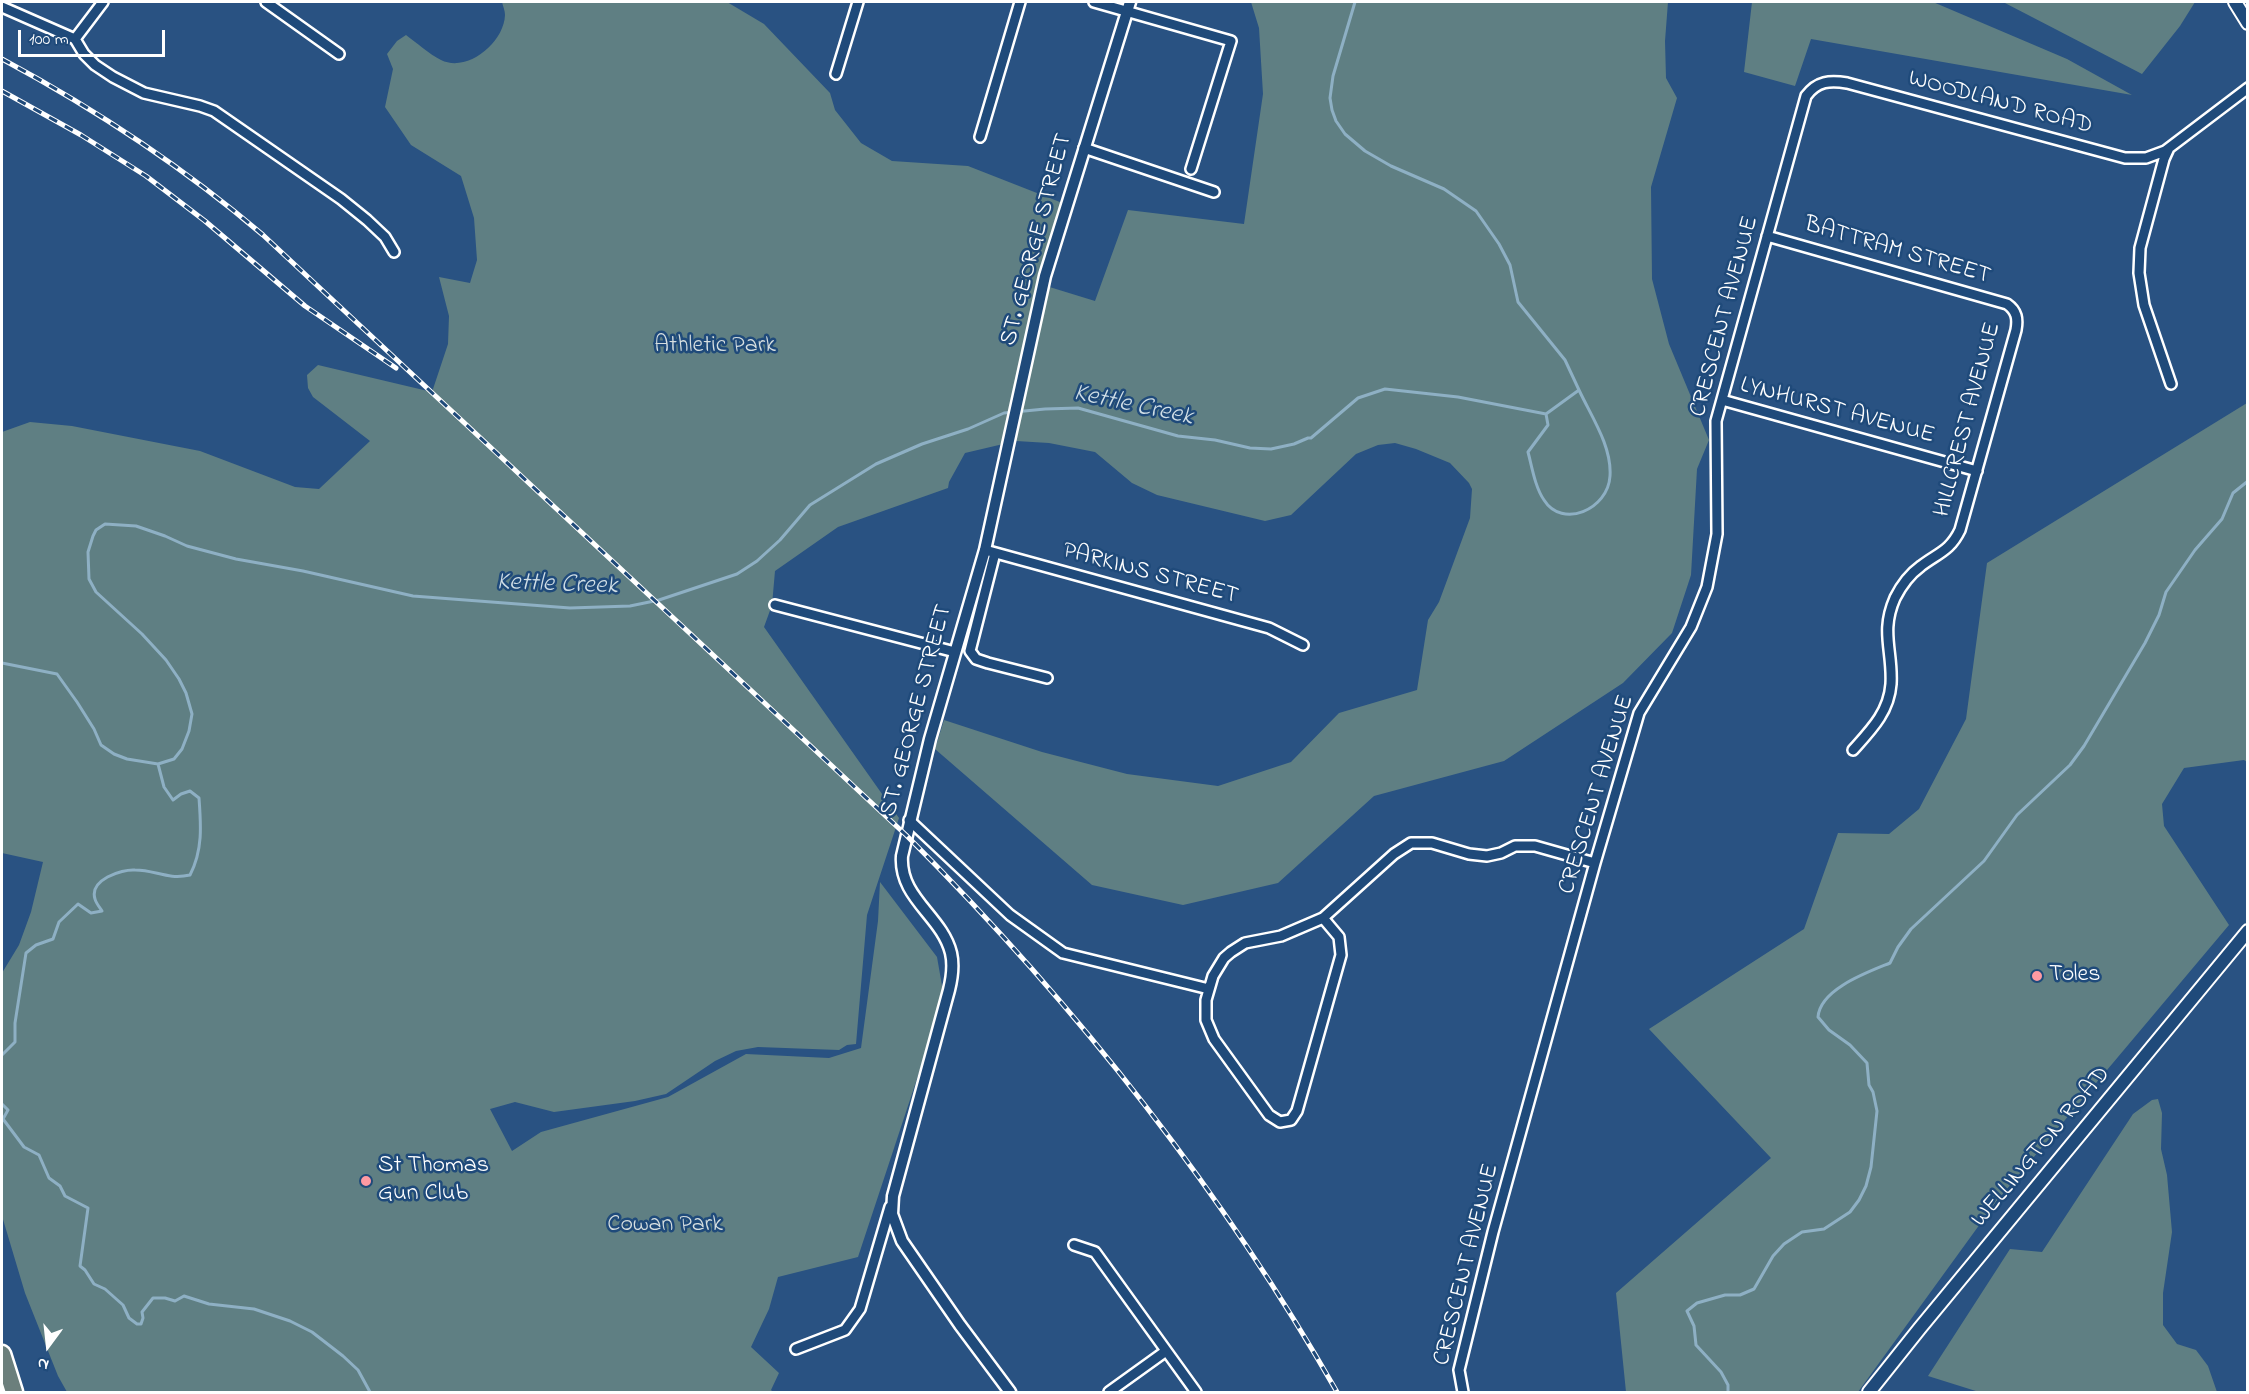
<!DOCTYPE html>
<html>
<head>
<meta charset="utf-8">
<style>
	body { margin:0 }
	#map { position:relative; width:2249px; height:1394px; overflow:hidden; background:#295282; font-family:"Indie Flower",sans-serif }
	canvas { display:block }
	.frame { position:absolute; inset:0; border:3px solid #fff; pointer-events:none }
	.north { position:absolute; left:18px; top:1316px; width:60px; height:60px; -webkit-text-stroke:4px #1f4a7a; paint-order:stroke; rotate:195deg; font-size:16px; font-weight:700; line-height:24px; text-align:center; color:#fff }
	.north::after { content:''; display:block; margin:auto; width:21px; height:27px; background:#fff; clip-path:polygon(50% 0,100% 100%,50% 72%,0 100%) }
	.scale { position:absolute; left:18px; top:30px; width:147px; height:27px; box-sizing:border-box; border:3px solid #fff; border-top:0; padding-left:8px; font-size:18px; line-height:21px; white-space:nowrap; color:#fff; -webkit-text-stroke:4px #1f4a7a; paint-order:stroke }
</style>
</head>
<body>
<div id="map">
<canvas width="2249" height="1394"></canvas>
<div class="frame"></div>
<div class="north">N</div>
<div class="scale">100 m</div>
</div>
<script>
const ctx = document.querySelector('canvas').getContext('2d');
ctx.lineJoin = 'round';
function fill(path, color) { ctx.fillStyle = color; ctx.fill(path, 'evenodd'); }
function stroke(path, color, width, dash) { ctx.strokeStyle = color; ctx.lineWidth = width; ctx.lineCap = dash ? 'butt' : 'round'; ctx.setLineDash(dash || []); ctx.stroke(path); }
function write(font, color, halo, rows, align = 'center') {
  ctx.font = font + ' "Indie Flower",sans-serif'; ctx.lineWidth = 5; ctx.setLineDash([]); ctx.textBaseline = 'middle'; ctx.strokeStyle = halo; ctx.fillStyle = color; for (const [text, x, y, turn = 0] of rows) {
    ctx.save(); ctx.translate(x, y); ctx.rotate((+turn || 0) * Math.PI / 180); ctx.textAlign = isNaN(turn) ? turn : align; if (halo) ctx.strokeText(text, 0, 0); ctx.fillText(text, 0, 0); ctx.restore();
  }
}
const green = new Path2D(`
	M502 2H727L764 24 830 93 835 110 861 143 892 161 968 166 1065 204 1043 285 1095 301 1128 210 1244 224 1263 94 1259 28 1251 2H1668L1665 41 1666 78 1677 98 1651 187 1652 279 1669 344 1709 440 1697 469 1691 575 1672 633 1623 683 1504 761 1374 796 1278 883 1183 905 1092 885 935 749 944 720 1042 752 1127 774 1218 786 1291 762 1339 713 1417 690 1428 620 1439 602 1470 518 1472 489 1469 483 1450 463 1416 449 1395 443 1378 445 1356 454 1291 515 1265 521 1157 495 1132 483 1095 452 1049 443 1016 441 965 453 949 482 948 488 838 527 775 571 772 605 764 627 899 818 867 915 856 1044 847 1045 839 1050 758 1047 736 1051 715 1061 666 1094 635 1101 554 1112 515 1102 490 1109 512 1151 541 1132 668 1097 746 1054 829 1058 861 1048 878 921 880 882 937 957 944 997 858 1257 778 1277 769 1309 751 1347 779 1373 771 1390 773 1392H67L58 1376 25 1293 2 1216V973L19 945 31 912 43 862 2 853V432L30 422 72 426 200 451 295 487 319 489 370 441 313 397 308 388 307 375 318 365 432 392 448 344 449 316 439 277 470 283 477 260 474 218 461 176 411 145 385 107 393 69 387 54 397 41 406 35C417 43 429 54 441 60 467 73 504 43 505 15 505 11 503 6 502 2Z
	M1752 2H1933L2067 59 2132 95 1811 39 1795 86 1744 72Z
	M2003 2H2195L2180 26 2142 74Z
	M2247 403V762L2244 760 2184 768 2162 804 2164 826 2229 925 1996 1202 1858 1392H1626L1616 1293 1771 1158 1649 1029 1804 929 1838 833 1889 834 1919 809 1966 719 1987 563Z
	M2158 1099 2162 1113 2161 1149 2167 1175 2172 1232 2163 1293V1325L2177 1344 2196 1350 2208 1366 2217 1392H1979L1928 1376 2010 1249 2042 1252 2133 1114 2152 1100Z`);
const stream = new Path2D(`
	M1546 414 1548 425 1528 452C1532 467 1535 487 1544 500 1562 529 1608 510 1610 476 1612 446 1591 416 1579 390
	M2 663 57 674 77 702 94 729 101 745 114 754 127 759 158 764 174 759 182 749 189 731 192 714 186 693 179 679 166 660 142 634 96 592 89 579 88 552 93 536 96 530 105 524 136 526 165 536 187 546 236 559 303 571 413 596 570 608 630 606 659 600 737 574 757 561 780 540 810 505 876 464 922 444 968 429 1004 413 1045 409 1078 408 1178 436 1215 440 1250 448 1271 449 1294 444 1308 438H1311L1358 398 1385 389 1458 397 1546 414 1579 390 1565 360 1518 302 1510 265 1499 244 1476 211 1444 189 1391 166 1365 151 1345 134 1336 121 1332 110 1330 98 1333 76 1355 2
	M2 1055 15 1042V1023L26 953 36 945 53 939 59 922 78 904 91 913 102 911C100 908 96 903 95 899 89 880 121 869 135 870 156 870 167 880 190 875 203 850 201 825 199 798L190 791 181 794 173 800 164 787 158 764
	M2 1104 8 1110 3 1119 24 1147 39 1155 49 1178 60 1186 65 1196 88 1208 80 1266 85 1270 94 1284 105 1289 123 1305 129 1318 137 1324H141L143 1318 142 1312 153 1298H165L175 1301 184 1296 209 1304 254 1309 290 1321 312 1332 343 1356 358 1370 370 1392
	M1728 1392V1385L1721 1372 1696 1345 1694 1326 1687 1311 1697 1303 1725 1295H1740L1754 1289 1773 1256 1784 1244 1802 1232 1824 1229 1850 1212 1859 1200 1866 1186 1871 1167 1877 1111 1873 1092 1869 1085 1867 1063 1850 1045 1829 1030 1818 1017C1820 989 1868 972 1890 963L1898 947 1911 929 1984 861 2017 815 2070 765 2084 746 2145 643 2159 615 2166 592 2195 550 2222 519 2233 493 2248 481`);
const minor = new Path2D(`
	M266 2 339 54
	M1094 2 1231 41 1191 169
	M2 7 75 39
	M75 39 84 54 95 65 113 77 144 93 200 106 214 111 341 199 367 220 385 237 394 252
	M75 39 103 2
	M836 74 858 2
	M980 137 1020 2
	M1084 148 1214 192
	M2169 148 2164 159 2140 248 2139 273 2144 305 2171 384
	M1767 236 2007 304C2017 311 2018 319 2016 330L1960 530C1950 551 1938 553 1921 566 1910 574 1901 586 1895 598 1880 632 1893 651 1891 684 1889 712 1871 730 1853 750
	M1722 400 1977 471
	M985 550 1269 628 1303 645
	M995 553 970 651 976 659 988 663 1047 678
	M775 605 955 652
	M909 820 1010 915 1063 953 1209 989
	M1323 918 1339 937 1341 955 1297 1111 1291 1120 1280 1122 1269 1115 1214 1039 1206 1020V1000L1213 976 1224 958 1231 952 1245 943 1281 936 1323 918 1394 854 1411 843H1432L1469 854 1487 856 1501 853 1515 846H1535L1595 863
	M1074 1245 1095 1252 1196 1392
	M796 1349 845 1330 860 1309 890 1207
	M1109 1392 1166 1351
	M1463 1392 1459 1370 1493 1232 1595 863 1639 713 1691 627 1707 587 1717 534 1716 421 1806 96C1817 81 1830 80 1847 83L2125 158H2146L2165 151 2248 88`);
const tertiary = new Path2D(`
	M1010 1392 960 1325 902 1241 892 1214 893 1196 949 990C952 978 954 966 951 953 942 916 899 898 902 856L930 739 985 550 1045 276 1130 2`);
const secondary = new Path2D(`
	M2235 2 2248 23
	M1869 1392 1920 1328 2248 931`);
const motorway = new Path2D(`
	M2 1354 14 1392`);
const rail = new Path2D(`
	M2 59C95 109 182 166 263 235L906 835C1073 1002 1220 1187 1337 1392
	M2 91 81 135 146 176 205 221 305 306 396 368`);
const markers = [
	[2037,976,6,"#ff9aa2"],
	[366,1181,6,"#ff9aa2"]
];
const streetNames = [
	["WOODLAND ROAD",2000,104,15],
	["ST. GEORGE STREET",1038,240,-75],
	["BATTRAM STREET",1897,252,16],
	["CRESCENT AVENUE",1726,317,-75],
	["LYNHURST AVENUE",1837,412,15],
	["HILLCREST AVENUE",1969,420,-75],
	["PARKINS STREET",1150,575,15],
	["ST. GEORGE STREET",918,711,-75],
	["CRESCENT AVENUE",1598,795,-73],
	["WELLINGTON ROAD",2042,1148,-50],
	["CRESCENT AVENUE",1468,1265,-76]
];
const parkNames = [
	["Athletic Park",715,347],
	["Cowan Park",665,1226]
];
const poiNames = [
	["Toles",2049,976],
	["St Thomas",378,1167],
	["Gun Club",378,1195]
];
const waterNames = [
	["Kettle Creek",1133,407,12],
	["Kettle Creek",557,586,2]
];
fill(green, '#5f7f83');
stroke(stream, '#8eb0c4', 3);
stroke(minor, '#fff', 14);
stroke(tertiary, '#fff', 15);
stroke(secondary, '#fff', 16);
stroke(motorway, '#fff', 21);
stroke(minor, '#1f4a7a', 9);
stroke(tertiary, '#1f4a7a', 10);
stroke(secondary, '#1f4a7a', 12);
stroke(motorway, '#6b7f7c', 16);
stroke(rail, '#fff', 5);
stroke(rail, '#1f4a7a', 3, [9]);
for (const [x, y, r, color] of markers) { const dot = new Path2D(); dot.arc(x, y, r, 0, 2 * Math.PI); ctx.fillStyle = color; ctx.fill(dot); stroke(dot, '#1f4a7a', 2); }
write('24px', '#fff', '#1f4a7a', streetNames);
write('24px', '#d7dfe0', '#1f4a7a', parkNames);
write('24px', '#fff', '#1f4a7a', poiNames, 'left');
write('italic 26px', '#d0dee6', '#1f4a7a', waterNames);
</script>
</body>
</html>
